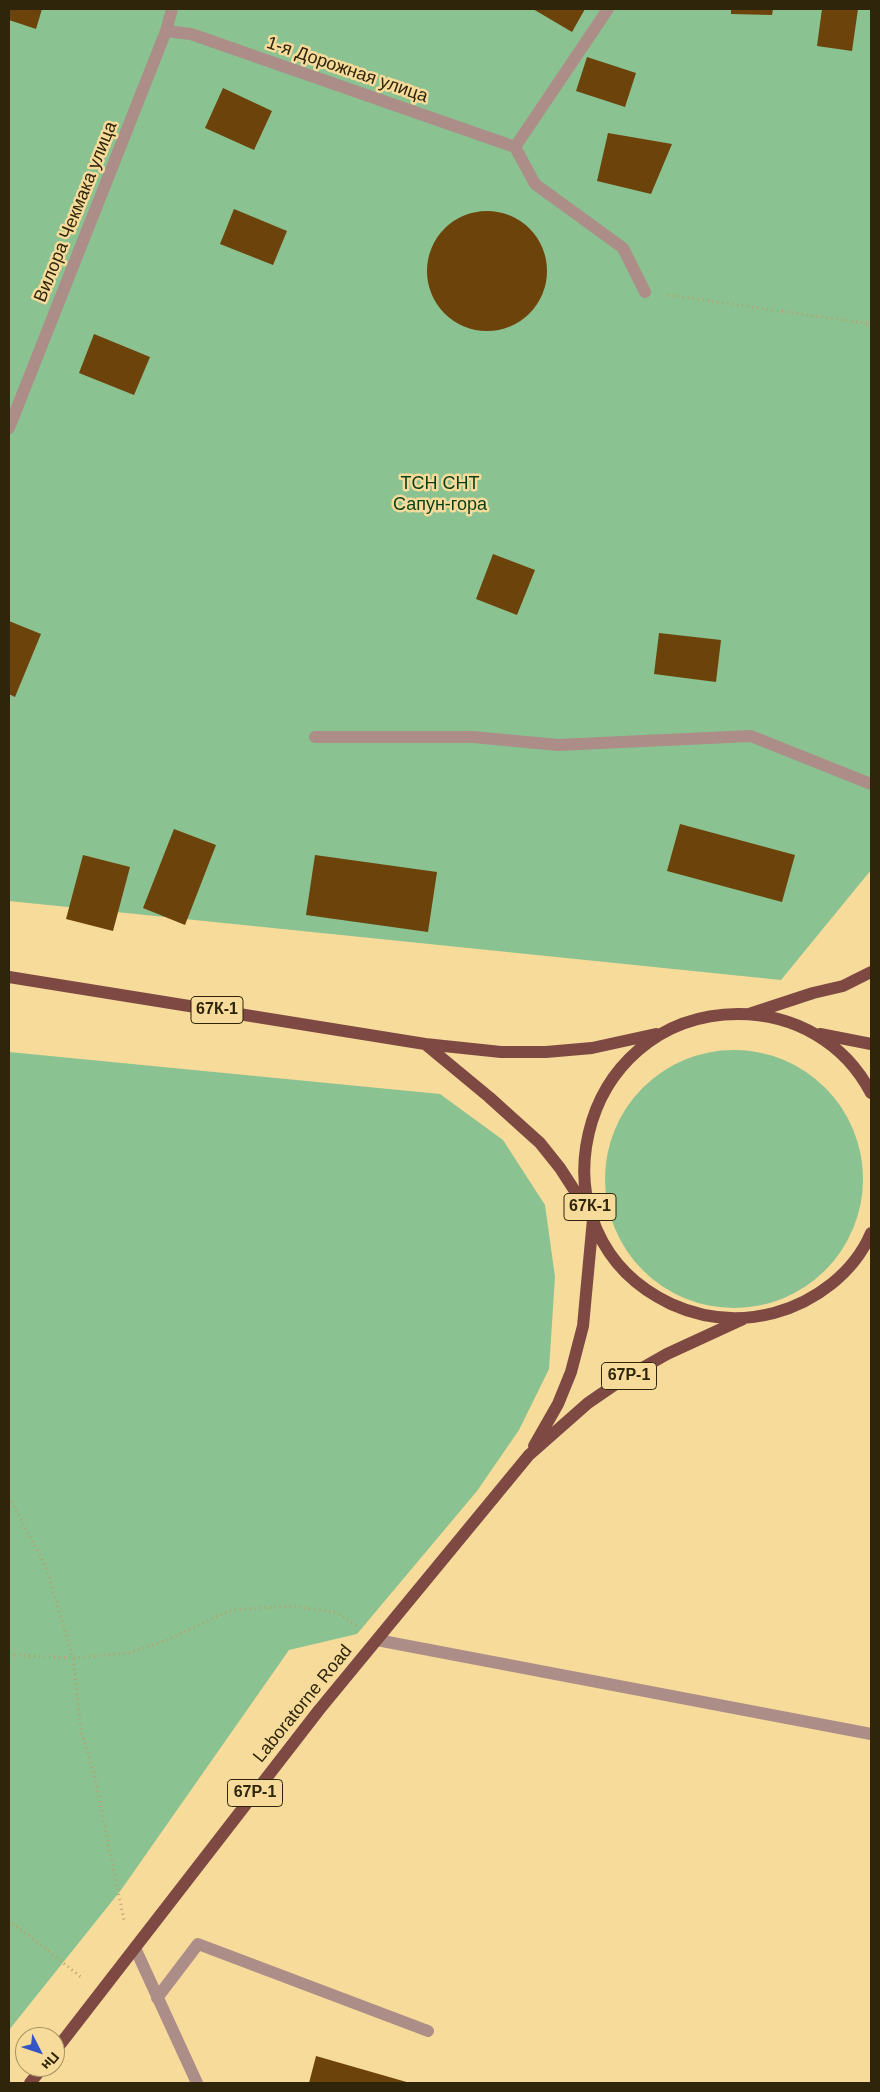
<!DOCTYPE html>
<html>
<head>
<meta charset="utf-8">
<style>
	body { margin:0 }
	#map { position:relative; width:880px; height:2092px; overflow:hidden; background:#f6db9b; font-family:Helvetica,sans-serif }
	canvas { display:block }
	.frame { position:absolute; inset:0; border:10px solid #2f250b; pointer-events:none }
	.north { position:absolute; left:15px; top:2027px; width:50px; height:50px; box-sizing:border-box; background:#f6db9b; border:1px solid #a69261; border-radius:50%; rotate:131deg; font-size:14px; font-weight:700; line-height:20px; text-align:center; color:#2f250b }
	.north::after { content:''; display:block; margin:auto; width:18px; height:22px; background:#3554c5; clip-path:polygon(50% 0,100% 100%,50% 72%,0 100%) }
</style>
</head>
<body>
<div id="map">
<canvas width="880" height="2092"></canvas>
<div class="frame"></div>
<div class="north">Пн</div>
</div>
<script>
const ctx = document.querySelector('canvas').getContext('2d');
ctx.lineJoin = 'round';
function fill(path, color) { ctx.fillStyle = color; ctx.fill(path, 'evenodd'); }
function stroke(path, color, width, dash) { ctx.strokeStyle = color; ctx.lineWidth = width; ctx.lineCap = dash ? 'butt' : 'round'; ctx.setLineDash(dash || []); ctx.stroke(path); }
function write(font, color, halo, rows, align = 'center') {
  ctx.font = font + ' Helvetica,sans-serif'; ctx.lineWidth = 5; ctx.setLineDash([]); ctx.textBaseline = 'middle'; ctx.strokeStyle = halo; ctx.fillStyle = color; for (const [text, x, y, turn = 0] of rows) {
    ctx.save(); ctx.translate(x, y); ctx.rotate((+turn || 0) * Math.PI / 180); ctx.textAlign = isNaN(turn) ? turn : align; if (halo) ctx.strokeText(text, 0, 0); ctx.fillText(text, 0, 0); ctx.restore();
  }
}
const green = new Path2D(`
	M9 9H871V870L781 980 9 901Z
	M605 1179a129 129 0 1 1 258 0a129 129 0 1 1-258 0Z
	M9 1052 440 1094 503 1140 545 1205 555 1277 549 1369 519 1430 477 1491 357 1634 289 1650 121 1890 9 2030Z`);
const building = new Path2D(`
	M9 9H42L36 29 9 20Z
	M533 9H585L572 32Z
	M731 9H773L772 15 731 14Z
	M822 9H858L852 51 817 46Z
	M587 57 636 73 625 107 576 91Z
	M223 88 272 111 254 150 205 128Z
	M608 133 672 144 651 194 597 181Z
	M234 209 287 231 273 265 220 244Z
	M427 271a60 60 0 1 1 120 0a60 60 0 1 1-120 0Z
	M94 334 150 357 134 395 79 373Z
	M493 554 535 570 517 615 476 599Z
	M9 621 41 634 15 697 9 694Z
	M659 633 721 640 716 682 654 674Z
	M680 824 795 855 782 902 667 871Z
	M174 829 216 845 185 925 143 908Z
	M83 855 130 867 113 931 66 919Z
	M315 855 437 872 428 932 306 915Z
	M316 2056 410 2083H309Z`);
const path = new Path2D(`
	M668 295 871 324
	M9 1497 46 1567 73 1658 81 1731 94 1774 124 1920
	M9 1655 73 1658 130 1653 169 1639 231 1610 293 1606 338 1613 357 1626
	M9 1920 81 1977`);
const minor = new Path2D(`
	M166 31 191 34 515 147
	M515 147 535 184 623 248 645 292
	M515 147 608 9
	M9 428 166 31 172 9
	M315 737H473L558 745 751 736 871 784
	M377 1640 871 1734
	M135 1948 197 2083
	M157 1998 198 1944 428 2031`);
const major = new Path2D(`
	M9 977 425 1044 501 1052H546L592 1048 656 1034
	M749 1014 813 993 843 986 871 972
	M820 1034 871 1044
	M425 1044 489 1097 540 1143 560 1168 593 1219 583 1326 571 1372 558 1404 534 1446
	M871 1093C845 1043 795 1014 738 1014 576 1015 524 1235 671 1304 704 1319 739 1322 774 1313 815 1302 854 1273 871 1233
	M55 2051 319 1710 529 1455 588 1403 623 1379 667 1354 743 1319
	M30 2083 43 2067`);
const shields = [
	[217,1010,52],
	[590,1207,52],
	[629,1376,55],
	[255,1793,55]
];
const shieldNames = [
	["67К-1",217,1010],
	["67К-1",590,1207],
	["67Р-1",629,1376],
	["67Р-1",255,1793]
];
const streetNames = [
	["1-я Дорожная улица",347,70,19],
	["Вилора Чекмака улица",76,212,-68],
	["Laboratorne Road",303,1704,-51]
];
const parkNames = [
	["ТСН СНТ",440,484],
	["Сапун-гора",440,505]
];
fill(green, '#8bc291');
fill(building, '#6c430b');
stroke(path, '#b5a06c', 3, [1, 4]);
stroke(minor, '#ac8d88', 12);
stroke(major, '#7e4943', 12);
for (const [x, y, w] of shields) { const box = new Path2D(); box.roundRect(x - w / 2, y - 13.5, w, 27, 4); ctx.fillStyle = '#f6db9b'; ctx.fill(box); stroke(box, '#2f250b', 1); }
write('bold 16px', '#2f250b', null, shieldNames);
write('18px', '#2f250b', '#f6db9b', streetNames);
write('18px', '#093f17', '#f6db9b', parkNames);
</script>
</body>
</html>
